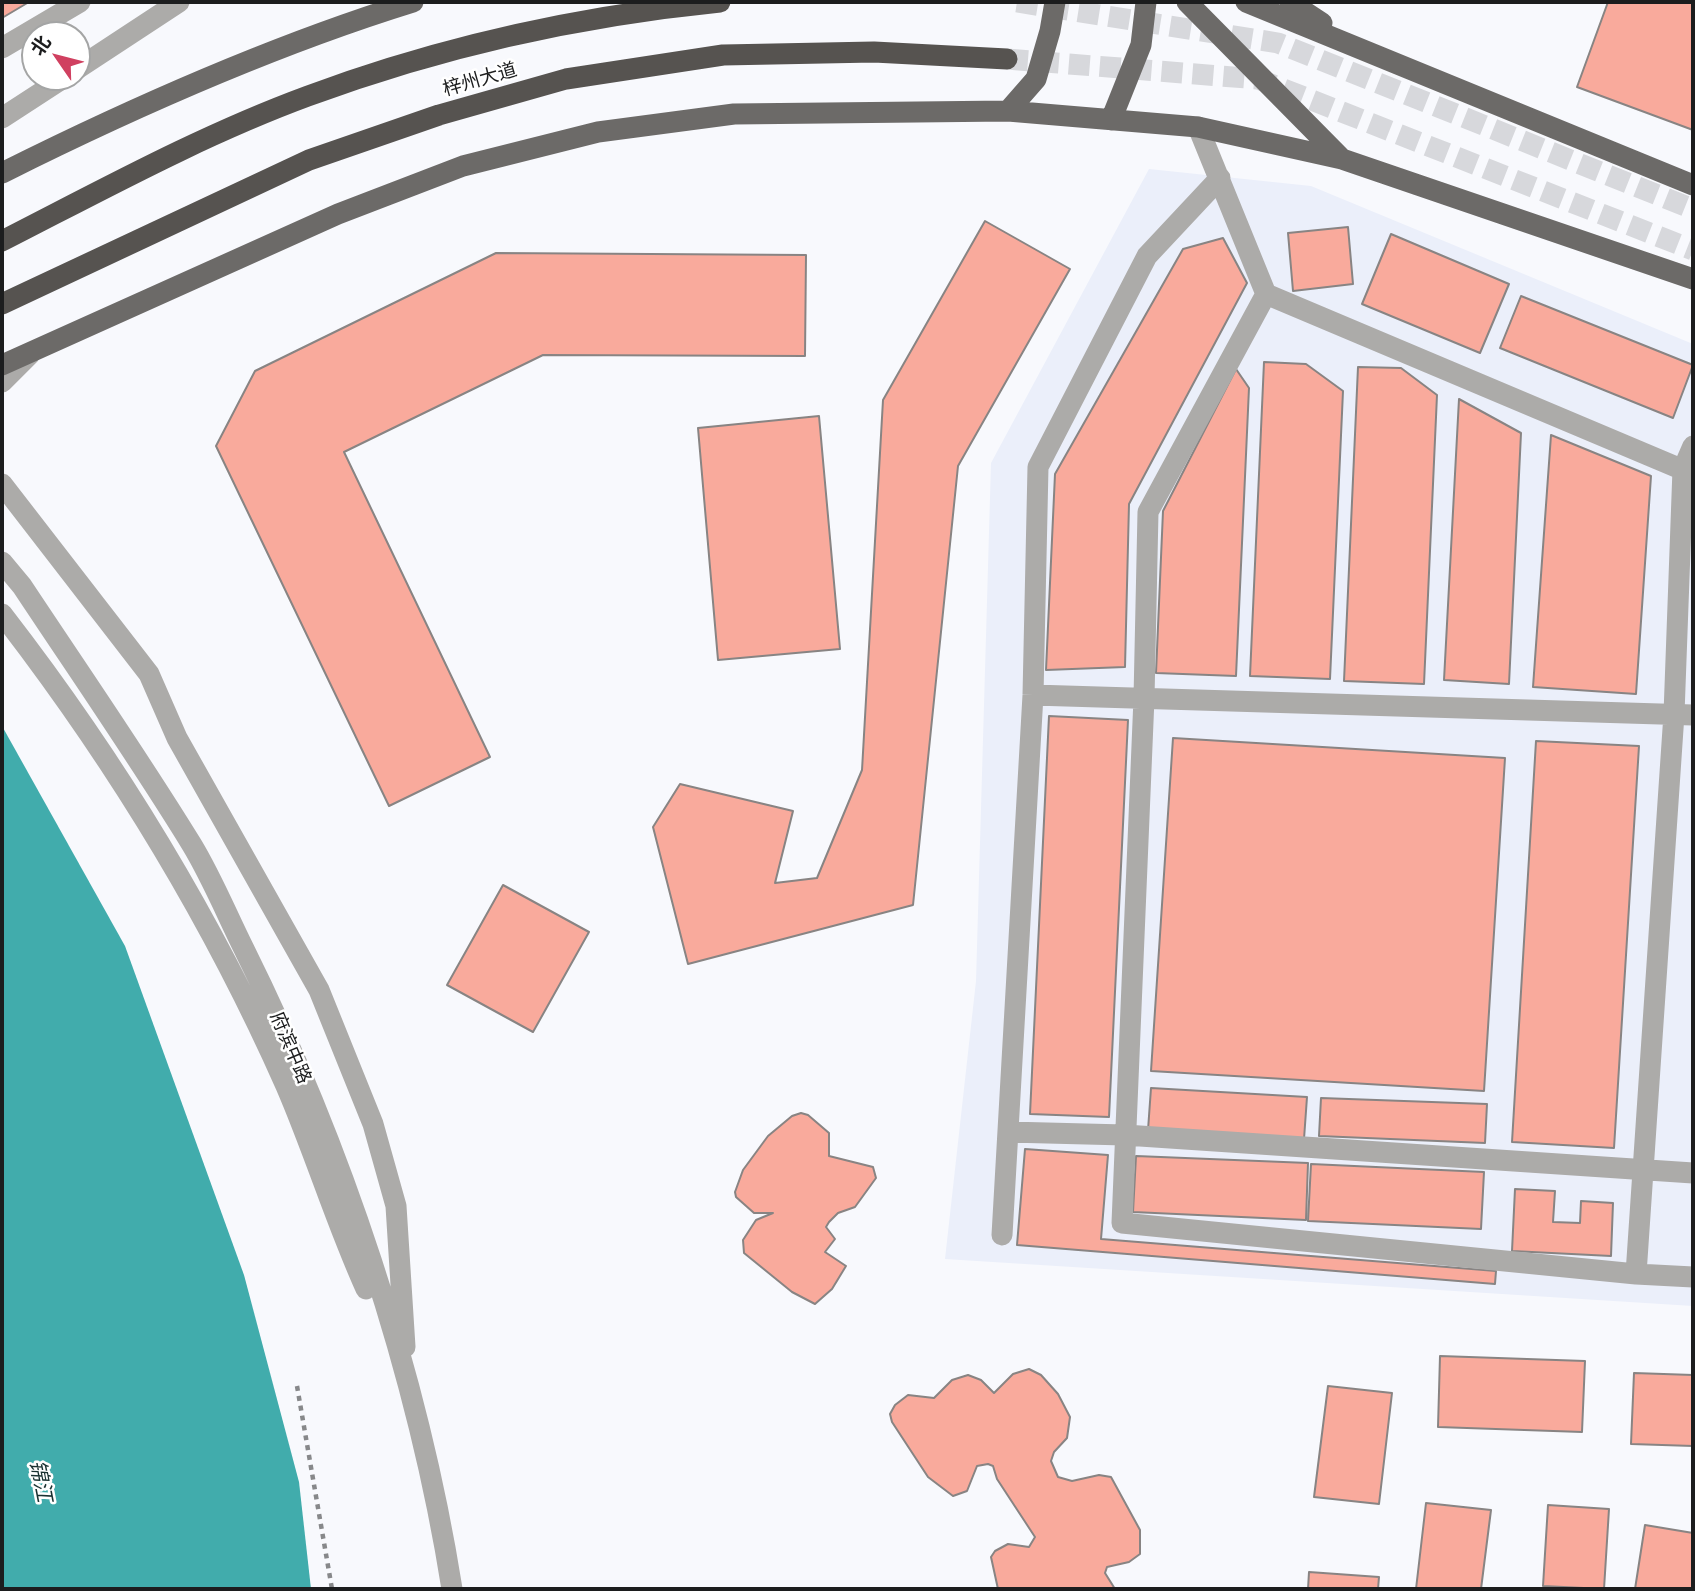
<!DOCTYPE html>
<html>
<head>
<meta charset="utf-8">
<style>
	body { margin:0 }
	#map { position:relative; width:1695px; height:1591px; overflow:hidden; background:#f8f9fd; font-family:"Noto Sans","Noto Sans SC",sans-serif }
	canvas { display:block }
	.frame { position:absolute; inset:0; border:4px solid #1c1d1e; pointer-events:none }
	.north { position:absolute; left:21px; top:21px; width:70px; height:70px; box-sizing:border-box; background:#fff; border:2px solid #a4a5a5; border-radius:50%; rotate:305deg; font-size:19px; font-weight:700; line-height:28px; text-align:center; color:#1c1d1e }
	.north::after { content:''; display:block; margin:auto; width:24px; height:32px; background:#d04060; clip-path:polygon(50% 0,100% 100%,50% 72%,0 100%) }
</style>
</head>
<body>
<div id="map">
<canvas width="1695" height="1591"></canvas>
<div class="frame"></div>
<div class="north">北</div>
</div>
<script>
const ctx = document.querySelector('canvas').getContext('2d');
ctx.lineJoin = 'round';
function fill(path, color) { ctx.fillStyle = color; ctx.fill(path, 'evenodd'); }
function stroke(path, color, width, dash) { ctx.strokeStyle = color; ctx.lineWidth = width; ctx.lineCap = dash ? 'butt' : 'round'; ctx.setLineDash(dash || []); ctx.stroke(path); }
function write(font, color, halo, rows, align = 'center') {
  ctx.font = font + ' "Noto Sans","Noto Sans SC",sans-serif'; ctx.lineWidth = 5; ctx.setLineDash([]); ctx.textBaseline = 'middle'; ctx.strokeStyle = halo; ctx.fillStyle = color; for (const [text, x, y, turn = 0] of rows) {
    ctx.save(); ctx.translate(x, y); ctx.rotate((+turn || 0) * Math.PI / 180); ctx.textAlign = isNaN(turn) ? turn : align; if (halo) ctx.strokeText(text, 0, 0); ctx.fillText(text, 0, 0); ctx.restore();
  }
}
const built = new Path2D(`
	M1149 169 1311 186 1693 344V1306L945 1259 976 981 991 463Z`);
const water = new Path2D(`
	M2 726 125 946 244 1275 299 1482 311 1589H2Z`);
const building = new Path2D(`
	M2 2H29L2 18Z
	M1608 2H1693V130L1577 87Z
	M985 221 1070 269 958 466 913 905 688 964 653 827 680 784 793 811 775 883 817 878 862 770 883 400Z
	M1348 227 1353 284 1293 291 1288 233Z
	M1391 234 1509 284 1480 353 1362 304Z
	M1223 238 1247 283 1129 504 1125 667 1046 670 1055 474 1183 249Z
	M496 253 806 255 805 356 543 355 344 452 490 757 389 806 216 446 255 371Z
	M1521 296 1693 365 1673 418 1500 348Z
	M1264 362 1306 364 1343 391 1330 679 1250 676Z
	M1358 367 1401 368 1437 395 1424 684 1344 681Z
	M1236 369 1249 388 1236 676 1156 673 1163 511Z
	M1459 399 1521 433 1509 684 1444 680Z
	M819 416 840 649 718 660 698 428Z
	M1551 435 1651 476 1636 694 1533 687Z
	M1049 716 1128 720 1109 1117 1030 1114Z
	M1173 738 1505 758 1484 1091 1151 1071Z
	M1536 741 1639 746 1614 1148 1512 1142Z
	M503 885 589 932 533 1032 447 985Z
	M1151 1088 1307 1097 1304 1139 1148 1130Z
	M1321 1098 1487 1104 1485 1143 1319 1136Z
	M801 1113 808 1115 829 1133V1156L873 1167 876 1178 855 1207 838 1213 829 1222 826 1227 835 1239 825 1252 846 1266 832 1289 815 1304 792 1292 744 1253 743 1240 756 1220 773 1213H754L736 1197 735 1192 743 1170 768 1136 792 1116Z
	M1025 1149 1108 1155 1101 1239 1496 1271 1495 1284 1017 1245Z
	M1136 1156 1308 1163 1306 1220 1133 1212Z
	M1311 1164 1484 1172 1481 1229 1308 1221Z
	M1515 1189 1555 1191 1553 1222 1580 1223 1581 1201 1613 1203 1611 1256 1512 1251Z
	M1440 1356 1585 1361 1582 1432 1438 1427Z
	M1029 1369 1041 1375 1058 1394 1070 1417 1067 1438 1054 1452 1051 1461 1058 1477 1072 1481 1099 1475 1111 1477 1140 1530V1554L1129 1562 1107 1567 1105 1573 1115 1589H998L991 1557 995 1551 1008 1544 1029 1547 1035 1537 997 1479 993 1466 988 1464 977 1466 967 1491 953 1496 928 1477 892 1422 890 1414 895 1405 908 1395 934 1398 952 1380 968 1375 981 1380 994 1393 1013 1374Z
	M1634 1373 1693 1375V1446L1631 1444Z
	M1328 1386 1392 1393 1379 1504 1314 1497Z
	M1426 1503 1491 1510 1481 1589H1416Z
	M1548 1505 1609 1509 1604 1589 1543 1586Z
	M1645 1525 1693 1533V1589H1635Z
	M1309 1572 1379 1577 1378 1589H1308Z`);
const highwayTunnel = new Path2D(`
	M1017 2 1278 43 1693 209
	M1007 59 1258 79 1693 250`);
const path = new Path2D(`
	M297 1386 332 1589`);
const minor = new Path2D(`
	M2 48 80 2
	M77 69 179 2
	M2 118 65 77
	M1198 127 1266 294 1693 474
	M1266 294 1148 512 1144 698 1122 1223 1636 1274 1693 1277
	M2 382 30 354
	M2 484 149 674 177 738 319 990 373 1124 396 1206 405 1347
	M2 562 22 586C79 672 138 757 192 845 212 878 227 915 244 949 341 1144 418 1374 452 1589
	M2 614C115 760 211 917 286 1086 315 1153 336 1223 366 1289
	M1033 695 1693 715
	M1008 1132 1125 1135 1693 1173
	M1002 1235 1033 695 1038 467 1147 256 1220 178
	M1636 1274 1674 714 1683 469 1693 446`);
const major = new Path2D(`
	M1187 2 1342 159
	M1246 2 1693 185
	M1290 2 1322 23
	M1008 111 1036 79 1050 31 1055 2
	M1111 120 1141 45 1146 2
	M2 173C134 107 271 46 413 2
	M2 365 338 214 463 166 598 132 734 114 1008 111 1198 127 1342 159 1693 279`);
const highway = new Path2D(`
	M2 241C102 190 202 135 308 96 440 47 580 16 720 2
	M2 304 309 160 439 115 566 79 723 55 874 52 1007 59`);
const streetNames = [
	["梓州大道",480,80,-16],
	["府滨中路",290,1048,67]
];
const waterNames = [
	["锦江",40,1481,79]
];
fill(built, '#ebeffa');
fill(water, '#41acac');
fill(building, '#f9aa9c');
stroke(building, '#888483', 2);
stroke(highwayTunnel, '#d7d8dc', 21, [21, 10]);
stroke(path, '#87888a', 4.5, [5, 5]);
stroke(minor, '#acaba9', 21);
stroke(major, '#6c6a68', 21);
stroke(highway, '#565350', 21);
write('19px', '#1c1d1e', '#fff', streetNames);
write('italic 21px', '#193131', '#fff', waterNames);
</script>
</body>
</html>
